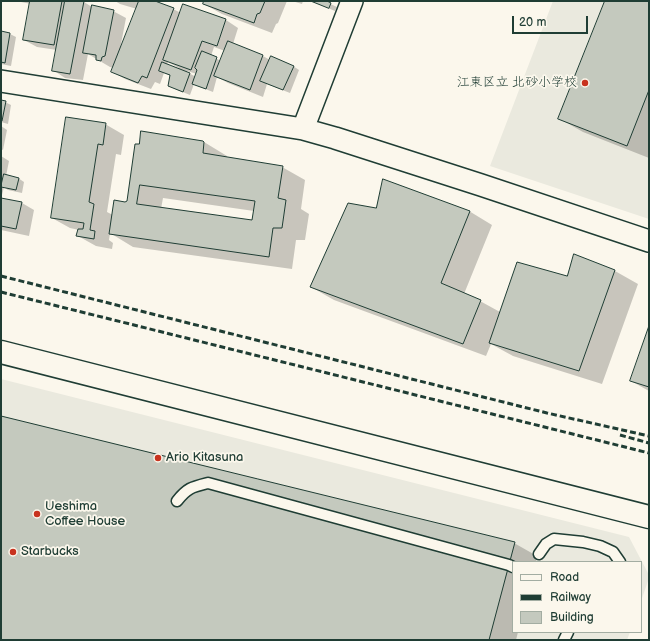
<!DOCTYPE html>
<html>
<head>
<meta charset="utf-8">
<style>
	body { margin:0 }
	#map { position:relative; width:650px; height:641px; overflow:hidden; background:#fbf7ec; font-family:"Balsamiq Sans",sans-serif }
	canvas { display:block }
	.frame { position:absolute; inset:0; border:2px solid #1f3d34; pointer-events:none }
	.legend { position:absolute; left:512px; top:561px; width:130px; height:72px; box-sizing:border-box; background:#fbf7ec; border:1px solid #a3ada2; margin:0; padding:5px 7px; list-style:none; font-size:12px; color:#1f3d34 }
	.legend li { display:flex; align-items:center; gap:8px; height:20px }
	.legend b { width:20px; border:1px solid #a3ada2 }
	.scale { position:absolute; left:512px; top:16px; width:76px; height:18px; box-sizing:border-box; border:2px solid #1f3d34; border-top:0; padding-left:5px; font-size:12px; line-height:14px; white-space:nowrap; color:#1f3d34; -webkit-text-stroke:3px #fbf7ec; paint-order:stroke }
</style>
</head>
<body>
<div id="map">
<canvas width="650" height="641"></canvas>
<div class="frame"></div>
<ul class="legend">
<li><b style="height:5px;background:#fbf7ec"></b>Road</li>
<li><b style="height:5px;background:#1f3d34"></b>Railway</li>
<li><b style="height:11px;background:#c4c9be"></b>Building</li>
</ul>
<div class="scale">20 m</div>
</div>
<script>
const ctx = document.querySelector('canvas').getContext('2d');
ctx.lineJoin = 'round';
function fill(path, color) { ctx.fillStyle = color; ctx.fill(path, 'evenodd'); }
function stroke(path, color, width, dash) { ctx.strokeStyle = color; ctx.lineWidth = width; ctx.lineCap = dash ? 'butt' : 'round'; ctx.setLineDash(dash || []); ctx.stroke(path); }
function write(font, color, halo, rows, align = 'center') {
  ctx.font = font + ' "Balsamiq Sans","Klee One",sans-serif'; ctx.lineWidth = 3.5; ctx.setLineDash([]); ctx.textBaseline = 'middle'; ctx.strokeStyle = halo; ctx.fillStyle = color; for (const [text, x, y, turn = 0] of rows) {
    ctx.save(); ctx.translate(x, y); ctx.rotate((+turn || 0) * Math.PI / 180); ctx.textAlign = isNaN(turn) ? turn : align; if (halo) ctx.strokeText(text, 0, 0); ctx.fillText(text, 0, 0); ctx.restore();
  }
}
const built = new Path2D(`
	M553 1H649V219L490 166Z
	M1 379 629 537 649 575V578L641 601V562H513V632H630L627 640H1Z`);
const shadow = new Path2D(`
	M16 1H64L66 2V1H80L84 2 92 7 113 11 126 18 120 49 137 9 120 4 115 1H153L173 9 181 13 183 5 226 20 238 28 233 44 263 56 270 60 293 66 299 70 290 93 267 84 263 97 228 83 217 77 213 92 200 87 194 84 190 95 175 89 169 85 171 76 164 73 160 84 155 82 151 89 125 79 113 72 114 68 110 67 88 54 83 80 65 78 53 70 57 50 37 47 24 40 31 4ZM214 47 225 51 221 61 211 56ZM168 62 179 68 178 69 167 65ZM187 71 197 74 196 77 187 72Z
	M205 1H287L278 23 276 24 272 33 222 14 204 4Z
	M292 1H303L302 4Z
	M311 1H324L337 7 335 11Z
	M606 1H649V158L583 132 560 119Z
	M1 32 10 34 16 37 11 66 1 64Z
	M1 101 5 102 11 105 8 124 1 122Z
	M105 124 124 135 121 155 116 154 107 212 113 215 128 201 136 145 204 142 227 156V158L282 167 305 180 301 209 309 214 305 240H296L292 269 133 247 110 233 109 240 113 243 112 249 96 246 78 236 79 230 70 228 52 218ZM163 198 254 211 252 221 161 209Z
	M1 126 7 130 3 150 1 149Z
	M1 156 9 161 6 176 18 178 24 182 22 193 8 190 4 187 1 199 22 203 34 210 29 236 1 230Z
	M376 209 469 211 492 225 464 294 480 301 500 312 615 271 638 284 602 384 513 356 491 344 486 356 334 300 311 287Z
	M649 329V391L631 381Z
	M1 417 514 543 537 556 536 562H513V632H518L516 640H1Z`);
const building = new Path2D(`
	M30 1H62L54 45 23 40Z
	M65 1H84L70 74 52 71Z
	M139 1H155L174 8 147 78 142 76 138 83 111 72Z
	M204 1H265L260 13 257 14 254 23 203 4Z
	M311 1H327L331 3 329 8Z
	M605 1H649V90L627 146 558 119Z
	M183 4 226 19 217 46 202 41 191 70 163 60Z
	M92 5 114 10 105 56 102 57 101 61 96 60V55L83 53Z
	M1 31 10 33 5 63 1 62Z
	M228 41 263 55 250 90 214 76Z
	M202 51 217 57 206 89 192 84 197 70 195 68Z
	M271 56 294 66 283 90 260 81Z
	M162 62 190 73 183 92 168 86 170 75 159 71Z
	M1 100 6 101 2 121H1Z
	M66 117 106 123 103 145 98 144 89 202 94 204 90 230 95 231 94 239 76 236 78 229H83L84 223 51 218Z
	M141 131 203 141 204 142 203 153 283 166 278 198 286 200 282 228H273L269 257 109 234 114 200 125 202 127 201 135 144H139ZM140 185 255 201 252 220 137 204Z
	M4 174 19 178 16 190 1 187Z
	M383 179 470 211 441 283 481 300 463 344 310 287 348 203 376 208Z
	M1 198 22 202 16 229 1 226Z
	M574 254 615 270 579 371 489 343 517 262 567 276Z
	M649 326V387L630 381Z
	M1 416 515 542 489 640H1Z`);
const service = new Path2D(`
	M177 501C187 488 192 487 208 483L509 565 513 567
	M539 554 546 544 554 539 583 542 600 546 613 552 620 562
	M564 640 568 632`);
const minor = new Path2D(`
	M1 81 303 129 335 138 481 185 649 241
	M303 129 352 1`);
const tertiary = new Path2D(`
	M1 352 649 517`);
const rail = new Path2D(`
	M1 276 547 413 649 436
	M1 292 649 453
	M620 435 649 443`);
const markers = [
	[585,83,4,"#c8321e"],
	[158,458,4,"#c8321e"],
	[37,514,4,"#c8321e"],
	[13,552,4,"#c8321e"]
];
const poiNames = [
	["江東区立 北砂小学校",577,83,"right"],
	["Ario Kitasuna",166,458],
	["Ueshima",45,507],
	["Coffee House",45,522],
	["Starbucks",21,552]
];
fill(built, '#eae9de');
fill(shadow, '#0003');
fill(building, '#c4c9be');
stroke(building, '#1f3d34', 1);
stroke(service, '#1f3d34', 13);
stroke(minor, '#1f3d34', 24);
stroke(tertiary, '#1f3d34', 25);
stroke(service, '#fbf7ec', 10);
stroke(minor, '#fbf7ec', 21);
stroke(tertiary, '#fbf7ec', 22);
stroke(rail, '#1f3d34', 3, [6, 3]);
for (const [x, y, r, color] of markers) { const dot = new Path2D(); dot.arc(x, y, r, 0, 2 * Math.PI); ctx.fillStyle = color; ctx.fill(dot); stroke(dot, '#fbf7ec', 1.5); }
write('13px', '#1f3d34', '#fbf7ec', poiNames, 'left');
</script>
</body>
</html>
